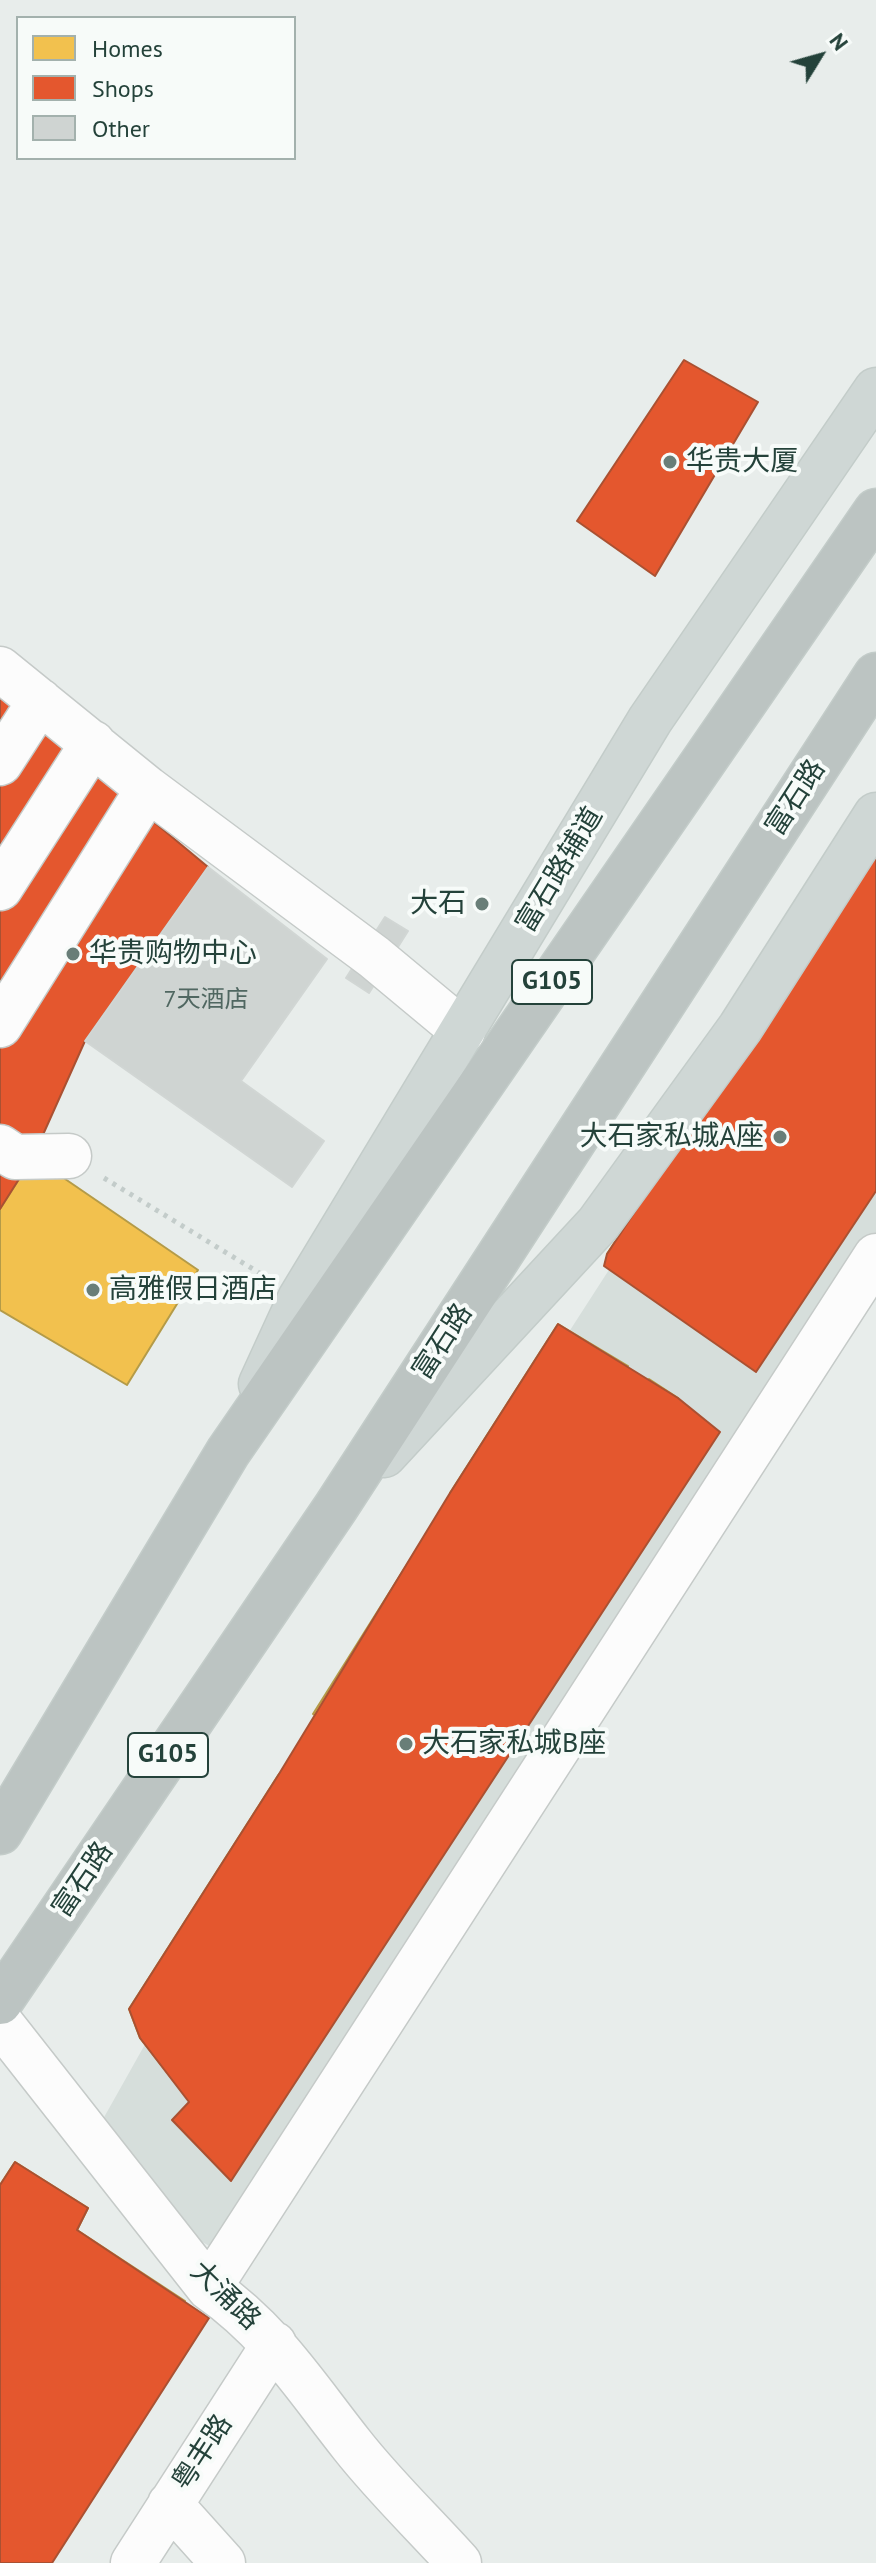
<!DOCTYPE html>
<html>
<head>
<meta charset="utf-8">
<style>
	body { margin:0 }
	#map { position:relative; width:876px; height:2563px; overflow:hidden; background:#e8edeb; font-family:"PT Sans",sans-serif }
	canvas { display:block }
	.legend { position:absolute; left:16px; top:16px; width:280px; height:144px; box-sizing:border-box; background:#f7fbf9; border:2px solid #a3b1ad; margin:0; padding:10px 14px; list-style:none; font-size:24px; color:#24423a }
	.legend li { display:flex; align-items:center; gap:16px; height:40px }
	.legend b { width:40px; border:2px solid #a3b1ad }
	.north { position:absolute; left:780px; top:16px; width:80px; height:80px; -webkit-text-stroke:6px #f7fbf9; paint-order:stroke; rotate:53deg; font-size:22px; font-weight:700; line-height:32px; text-align:center; color:#24423a }
	.north::after { content:''; display:block; margin:auto; width:28px; height:36px; background:#24423a; clip-path:polygon(50% 0,100% 100%,50% 72%,0 100%) }
</style>
</head>
<body>
<div id="map">
<canvas width="876" height="2563"></canvas>
<ul class="legend">
<li><b style="height:22px;background:#f2c14e"></b>Homes</li>
<li><b style="height:22px;background:#e4572e"></b>Shops</li>
<li><b style="height:22px;background:#cfd4d2"></b>Other</li>
</ul>
<div class="north">N</div>
</div>
<script>
const ctx = document.querySelector('canvas').getContext('2d');
ctx.lineJoin = 'round';
function fill(path, color) { ctx.fillStyle = color; ctx.fill(path, 'evenodd'); }
function stroke(path, color, width, dash) { ctx.strokeStyle = color; ctx.lineWidth = width; ctx.lineCap = dash ? 'butt' : 'round'; ctx.setLineDash(dash || []); ctx.stroke(path); }
function write(font, color, halo, rows, align = 'center') {
  ctx.font = font + ' "PT Sans","Noto Sans SC",sans-serif'; ctx.lineWidth = 8; ctx.setLineDash([]); ctx.textBaseline = 'middle'; ctx.strokeStyle = halo; ctx.fillStyle = color; for (const [text, x, y, turn = 0] of rows) {
    ctx.save(); ctx.translate(x, y); ctx.rotate((+turn || 0) * Math.PI / 180); ctx.textAlign = isNaN(turn) ? turn : align; if (halo) ctx.strokeText(text, 0, 0); ctx.fillText(text, 0, 0); ctx.restore();
  }
}
const built = new Path2D(`
	M876 856V1250L215 2249 176 2228 98 2128 225 1902 223 1868Z`);
const homes = new Path2D(`
	M865 863 876 871V1021L855 1009 818 1068 759 1031Z
	M876 1038V1097L874 1096 869 1103 844 1091Z
	M719 1083 785 1126 741 1193 763 1208 804 1149 830 1166 824 1175 840 1185 830 1201 846 1211 829 1239 817 1232 786 1281 797 1288 786 1305 768 1293 755 1312 764 1318 753 1336 730 1320 723 1331 690 1310 719 1267 698 1252 670 1295 607 1254Z
	M33 1157 198 1270 127 1385 0 1310V1209Z
	M558 1324 628 1366 596 1415 617 1429 649 1379 678 1398 671 1407 702 1427 684 1454 677 1449 671 1459 677 1463 631 1537 620 1529 617 1533 627 1540 609 1568 595 1559 589 1570 569 1557 564 1565 544 1552 583 1491 550 1470 509 1534 450 1493Z
	M418 1547 479 1585 449 1632 471 1646 501 1597 529 1615 523 1624 554 1644 538 1670 531 1665 524 1676 531 1680 485 1753 473 1745 471 1750 482 1756 463 1785 450 1776 443 1787 423 1775 419 1783 397 1768 435 1708 404 1689 367 1749 313 1714Z
	M279 1774 387 1839 381 1849 400 1861 385 1885 393 1891 367 1932 356 1925 347 1939 337 1933 332 1941 272 1903 197 2022 216 2033 257 1969 295 1993 288 2004 299 2011 290 2027 298 2033 279 2063 273 2059 281 2065 228 2150 140 2038 129 2009Z
	M15 2162 88 2208 77 2230 185 2301 152 2356 117 2332 114 2336 146 2358 114 2404 21 2348 61 2289 24 2265 17 2275 37 2289 2 2337 0 2336V2185Z
	M0 2427 76 2477 42 2529 9 2508 6 2512 38 2533 18 2563H0Z`);
const shops = new Path2D(`
	M684 360 758 402 655 576 577 521Z
	M0 694 208 867 85 1041 33 1157 0 1209Z
	M876 846V1191L756 1372 604 1266 607 1254Z
	M558 1324 678 1398 720 1432 231 2181 172 2120 189 2102 140 2038 129 2009 279 1774 450 1493Z
	M15 2162 88 2208 77 2230 209 2318 52 2563H0V2185Z`);
const building = new Path2D(`
	M208 867 327 959 241 1081 324 1141 292 1187 85 1041Z
	M385 917 408 931 369 993 346 978Z`);
const path = new Path2D(`
	M104 1178 266 1277`);
const minor = new Path2D(`
	M0 669 148 789 374 957 463 1031
	M0 763 40 701
	M0 888 93 743
	M0 1025 148 789
	M0 1147 15 1157 69 1156
	M0 2022 209 2288C272 2332 306 2387 352 2445 385 2487 424 2524 459 2563
	M209 2288 876 1256
	M170 2504 223 2563
	M133 2563 274 2344`);
const major = new Path2D(`
	M261 1384 300 1299 650 720 876 390
	M384 1455 598 1224 740 1028 876 815`);
const highway = new Path2D(`
	M0 1832 228 1452 876 511
	M0 2002 336 1507 876 675`);
const markers = [
	[670,462,8,"#697e78"],
	[482,904,8,"#697e78"],
	[73,954,8,"#697e78"],
	[780,1137,8,"#697e78"],
	[93,1290,8,"#697e78"],
	[406,1744,8,"#697e78"]
];
const numberNames = [
	["7天酒店",206,1000]
];
const shields = [
	[552,982,80],
	[168,1755,80]
];
const shieldNames = [
	["G105",552,982],
	["G105",168,1755]
];
const poiNames = [
	["华贵大厦",686,462],
	["大石",466,904,"right"],
	["华贵购物中心",89,954],
	["大石家私城A座",764,1137,"right"],
	["高雅假日酒店",109,1290],
	["大石家私城B座",422,1744]
];
const streetNames = [
	["富石路",796,798,-57],
	["富石路辅道",560,870,-59],
	["富石路",443,1342,-57],
	["富石路",83,1880,-56],
	["大涌路",225,2296,44],
	["粤丰路",203,2453,-57]
];
fill(built, '#d6dedb');
fill(homes, '#f2c14e');
stroke(homes, '#b49b48', 2);
fill(shops, '#e4572e');
stroke(shops, '#aa5132', 2);
fill(building, '#cfd4d2');
stroke(building, '#d1d6d4', 2);
stroke(minor, '#c5cac8', 47);
stroke(major, '#c3ccc9', 47);
stroke(highway, '#c3ccc9', 47);
stroke(path, '#c3ccca', 5, [4, 6]);
stroke(minor, '#fcfcfc', 44);
stroke(major, '#cfd7d5', 44);
stroke(highway, '#bcc4c2', 44);
for (const [x, y, r, color] of markers) { const dot = new Path2D(); dot.arc(x, y, r, 0, 2 * Math.PI); ctx.fillStyle = color; ctx.fill(dot); stroke(dot, '#f7fbf9', 3); }
write('24px', '#506761', null, numberNames);
for (const [x, y, w] of shields) { const box = new Path2D(); box.roundRect(x - w / 2, y - 22, w, 44, 6); ctx.fillStyle = '#f7fbf9'; ctx.fill(box); stroke(box, '#24423a', 2); }
write('bold 26px', '#24423a', null, shieldNames);
write('28px', '#24423a', '#f7fbf9', poiNames, 'left');
write('28px', '#24423a', '#f7fbf9', streetNames);
</script>
</body>
</html>
